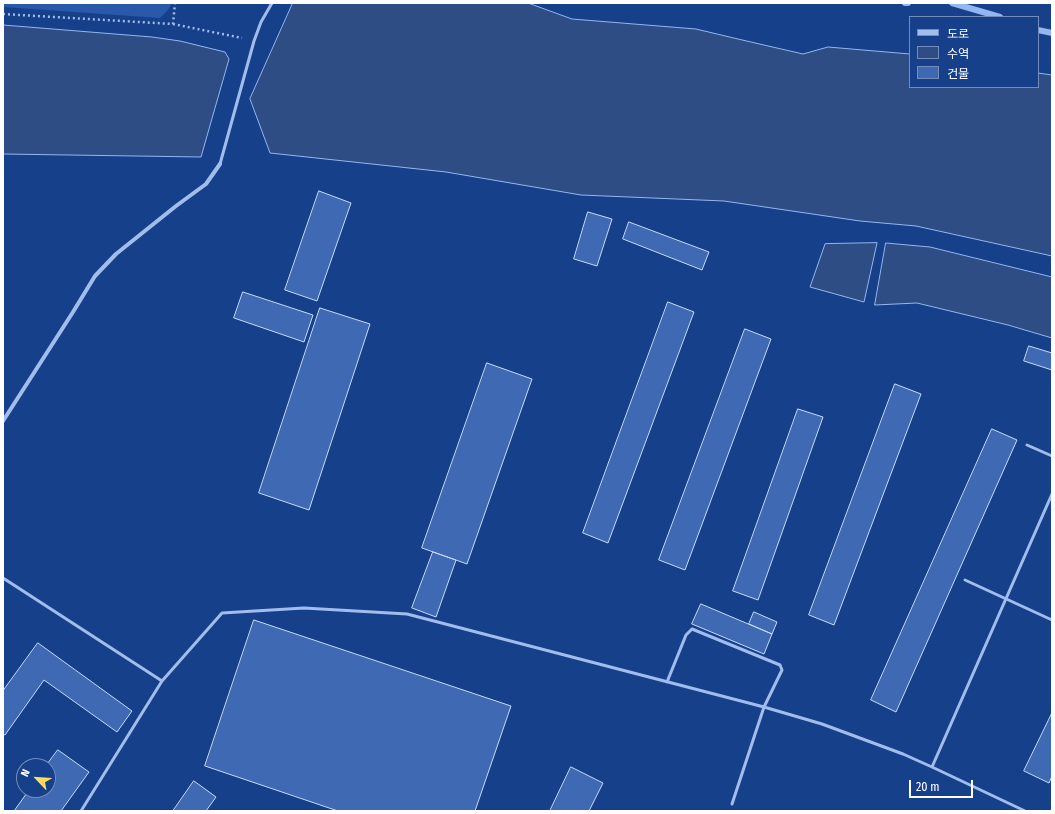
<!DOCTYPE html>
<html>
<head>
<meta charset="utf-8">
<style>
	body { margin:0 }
	#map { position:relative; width:1055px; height:814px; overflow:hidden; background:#17408a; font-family:"Fira Sans Condensed","Noto Sans KR",sans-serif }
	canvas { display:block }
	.frame { position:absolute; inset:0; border:4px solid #fff; pointer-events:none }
	.legend { position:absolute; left:909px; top:16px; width:130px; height:72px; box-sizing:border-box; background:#17408a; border:1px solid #748cb9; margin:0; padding:5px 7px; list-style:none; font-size:12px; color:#fff }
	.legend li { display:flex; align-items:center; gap:8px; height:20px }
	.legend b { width:20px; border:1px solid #748cb9 }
	.north { position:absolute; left:16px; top:758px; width:40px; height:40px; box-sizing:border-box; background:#17408a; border:1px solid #748cb9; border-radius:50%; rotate:295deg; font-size:11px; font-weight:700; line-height:16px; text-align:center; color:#fff }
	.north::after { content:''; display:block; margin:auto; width:14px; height:18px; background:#ffdc5d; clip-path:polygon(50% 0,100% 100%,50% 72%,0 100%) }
	.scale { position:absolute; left:909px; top:780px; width:64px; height:18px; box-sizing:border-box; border:2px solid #fff; border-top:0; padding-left:5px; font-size:12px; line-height:14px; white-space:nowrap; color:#fff; -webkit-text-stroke:3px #17408a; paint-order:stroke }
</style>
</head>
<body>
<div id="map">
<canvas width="1055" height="814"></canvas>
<div class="frame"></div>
<ul class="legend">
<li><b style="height:5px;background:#a0bdee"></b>도로</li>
<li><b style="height:11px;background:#2e4d84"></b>수역</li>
<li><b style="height:11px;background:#3f6ab3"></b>건물</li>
</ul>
<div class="north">N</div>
<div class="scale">20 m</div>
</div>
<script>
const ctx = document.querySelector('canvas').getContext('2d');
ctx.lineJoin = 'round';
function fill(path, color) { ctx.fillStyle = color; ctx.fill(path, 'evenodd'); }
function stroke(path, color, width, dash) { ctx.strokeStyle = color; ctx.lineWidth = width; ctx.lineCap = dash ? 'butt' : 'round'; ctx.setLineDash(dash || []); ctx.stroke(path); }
const green = new Path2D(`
	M3 3H172L168 10 160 18 3 7Z`);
const water = new Path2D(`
	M293 3H528L572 19 696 29 738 39 803 54 828 47 910 54V87H1038V73L1052 75V256L916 226 860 221 724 201 581 195 446 172 270 153 250 99Z
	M3 25 152 37 180 41 225 52 229 59 201 157 3 154Z
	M877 243 864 302 810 287 825 244Z
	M886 243 930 247 1052 277V338L1008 325 917 303 875 305Z`);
const stream = new Path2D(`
	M905 3H908
	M952 3 1000 17
	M1038 30 1052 33`);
const building = new Path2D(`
	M319 191 351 203 317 301 285 290Z
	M588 212 612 219 597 266 574 259Z
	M629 222 709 252 702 270 623 239Z
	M243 292 313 315 304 342 234 318Z
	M668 302 694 312 608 543 583 533Z
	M320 308 370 324 309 510 259 493Z
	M745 329 771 339 685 570 659 560Z
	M1029 346 1052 353V370L1024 361Z
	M487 363 532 379 467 564 422 548Z
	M895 384 921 394 834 625 809 615Z
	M798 409 823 417 758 600 733 591Z
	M992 429 1017 440 896 712 871 700Z
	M433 552 456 560 436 617 412 608Z
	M701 604 772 634 764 654 692 624Z
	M754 612 777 622 772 634 749 624Z
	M254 620 511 706 475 811H338L205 766Z
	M38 643 132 711 117 732 44 680 5 735 3 734V691Z
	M1052 713V776L1049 783 1024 771Z
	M58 750 89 772 61 811H14L29 790H48V766H46Z
	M571 767 603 783 589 811H550Z
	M194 781 216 797 206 811H173Z`);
const path = new Path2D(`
	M3 14 173 24 175 3
	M173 24 242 38`);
const service = new Path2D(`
	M220 164 254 41 261 22 272 3
	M1027 445 1052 456
	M3 578 162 681
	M965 580 1052 620
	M667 682 686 635 692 629 780 665 782 670 764 707 732 804
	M932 767 1052 494
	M81 811 162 681 222 613 304 608 407 614 764 707 822 724 903 754 932 767 1025 811`);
const minor = new Path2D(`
	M3 421 73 312 95 276 116 254 176 206 206 184 220 164`);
fill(green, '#2959a9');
fill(water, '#2e4d84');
stroke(water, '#92b7f1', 1);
stroke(stream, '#92b7f1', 6);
fill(building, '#3f6ab3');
stroke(building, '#c6dafa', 1);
stroke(path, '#a0bdee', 2.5, [2, 3]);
stroke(service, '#a0bdee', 3);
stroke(minor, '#a0bdee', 4);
</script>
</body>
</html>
